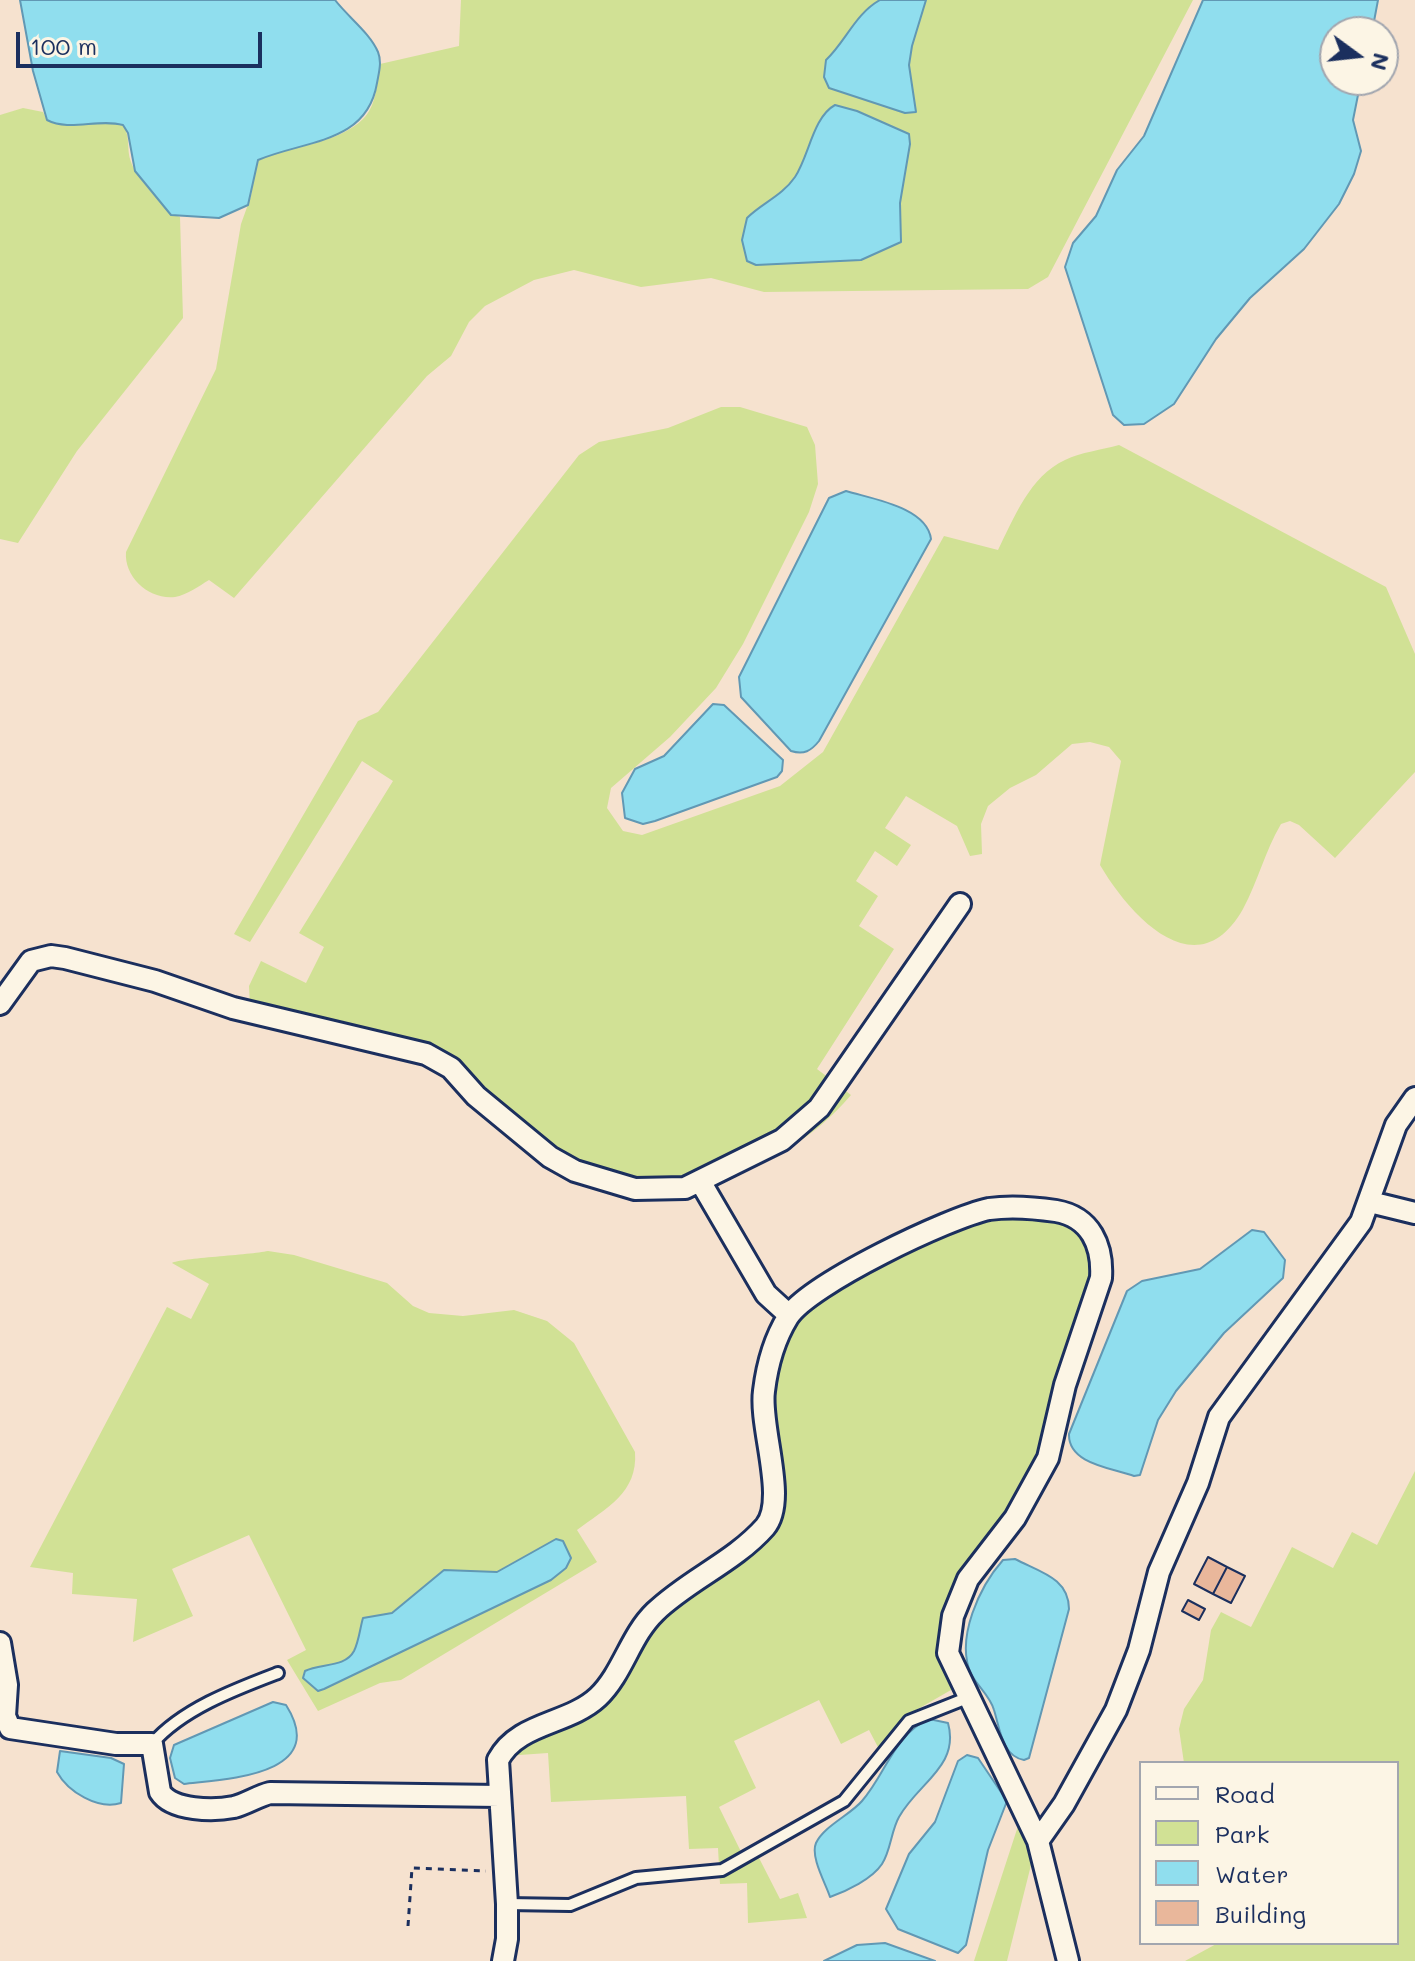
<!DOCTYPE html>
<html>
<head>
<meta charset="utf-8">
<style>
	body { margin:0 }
	#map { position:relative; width:1415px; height:1961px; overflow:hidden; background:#f6e2cf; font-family:Mali,sans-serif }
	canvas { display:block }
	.legend { position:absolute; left:1139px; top:1761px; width:260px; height:184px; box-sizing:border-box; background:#fcf5e5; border:2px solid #a2a6af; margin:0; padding:10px 14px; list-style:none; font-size:24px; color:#1b2f5e }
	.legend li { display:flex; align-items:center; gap:16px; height:40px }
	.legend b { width:40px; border:2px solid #a2a6af }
	.north { position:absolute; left:1319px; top:16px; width:80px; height:80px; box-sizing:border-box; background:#fcf5e5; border:2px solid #a2a6af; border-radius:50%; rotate:105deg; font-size:22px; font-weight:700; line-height:32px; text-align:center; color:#1b2f5e }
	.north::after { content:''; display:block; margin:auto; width:28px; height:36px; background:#1b2f5e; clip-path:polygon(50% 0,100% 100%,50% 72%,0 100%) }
	.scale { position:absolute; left:16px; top:32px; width:246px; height:36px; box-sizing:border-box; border:4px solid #1b2f5e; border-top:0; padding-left:10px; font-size:24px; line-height:28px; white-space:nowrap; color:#1b2f5e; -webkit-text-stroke:6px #fcf5e5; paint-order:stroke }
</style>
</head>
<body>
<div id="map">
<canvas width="1415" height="1961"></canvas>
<ul class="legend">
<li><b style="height:10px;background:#fcf5e5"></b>Road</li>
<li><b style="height:22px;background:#d1e195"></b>Park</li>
<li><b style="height:22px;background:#90deee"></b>Water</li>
<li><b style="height:22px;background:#e9b79b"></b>Building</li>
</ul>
<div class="north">N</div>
<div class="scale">100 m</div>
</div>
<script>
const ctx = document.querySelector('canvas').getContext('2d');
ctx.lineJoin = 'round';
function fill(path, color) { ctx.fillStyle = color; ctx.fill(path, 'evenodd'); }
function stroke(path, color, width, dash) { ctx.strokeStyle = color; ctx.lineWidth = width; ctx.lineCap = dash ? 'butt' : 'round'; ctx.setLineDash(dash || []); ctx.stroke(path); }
const green = new Path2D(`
	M461 0H1193L1048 277 1028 289 764 292 711 278 641 287 574 270 534 280 485 306 469 322 451 356 427 376 234 598 209 580C199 586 187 595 175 597 149 600 124 577 126 552L216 369 241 224 251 196 257 160C290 146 338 144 363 119 377 106 377 81 380 64L459 46Z
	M23 108 43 112 47 120C73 127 97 118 123 125 131 137 126 149 131 162 135 175 168 214 180 217L183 318 77 451 18 543 0 539V115Z
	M721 407H740L807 427 815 445 818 484 809 512 743 644 716 688 670 737 611 788 607 808 623 831 642 835 780 786 823 752 944 536 998 550C1014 518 1030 476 1065 460 1081 452 1102 450 1119 445L1386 587 1415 654V772L1335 858 1299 825 1290 821 1281 824C1265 851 1258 881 1243 909 1197 990 1130 916 1100 865L1121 761 1109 747 1090 742 1072 744 1036 775 1010 788 988 806 981 824 982 854 970 856 957 826 906 796 885 828 911 845 897 866 875 851 856 881 878 896 859 926 894 949 817 1069 851 1095C811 1142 771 1159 716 1185L705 1173 665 1183 601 1174 552 1147 456 1061 250 1006 249 986 261 961 306 983 324 947 299 933 393 781 362 761 250 942 234 934 358 721 378 712 579 455 599 442 668 428Z
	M988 1214 1056 1216 1081 1228 1098 1260 1049 1439 1011 1515 964 1577 951 1690 904 1717 879 1749 869 1730 841 1744 819 1700 734 1741 756 1788 719 1807 747 1864 759 1858 780 1899 798 1893 807 1918 748 1923 747 1883 720 1884 718 1848 689 1849 686 1796 551 1802 548 1753 505 1756 509 1750 569 1721 644 1632 771 1528 768 1392 793 1318 841 1282Z
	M268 1251 294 1255 387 1283 413 1306 429 1313 463 1316 514 1310 547 1321 574 1343 635 1452C638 1493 606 1508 577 1530L597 1562 401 1680 380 1683 318 1711 287 1660 306 1650 249 1535 172 1569 193 1616 133 1642 137 1599 72 1594 73 1573 30 1567 167 1307 191 1319 209 1284 172 1263C180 1258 250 1255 268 1251Z
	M1415 1471V1961H1185L1218 1943H1397V1763H1184L1179 1729 1184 1709 1203 1680 1211 1630 1221 1612 1251 1627 1292 1547 1333 1568 1352 1532 1377 1545Z
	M1020 1820 1033 1857 1007 1961H974Z`);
const water = new Path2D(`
	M20 0H335C348 17 370 33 378 52 382 62 379 72 377 83 367 144 305 140 258 160L248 205 219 218 171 215 135 171 128 133 123 125C98 118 70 132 47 120L33 71Z
	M880 0H926L912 46 909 65 916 112 905 113 829 88 824 77 826 60C846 41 855 14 880 0Z
	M1203 0H1378L1372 32H1335V80H1361L1353 120 1361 151 1354 174 1339 204 1304 249 1250 298 1216 339 1174 404 1144 424 1124 425 1113 415 1065 267 1073 243 1096 216 1117 170 1144 136Z
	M835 105 857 111 909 134 910 144 900 203 901 242 861 260 756 265 747 261 742 240 747 218C762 203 782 196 795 177 809 156 813 117 835 105Z
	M846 491C872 499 927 507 931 539L819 741C811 751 804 755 791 751L741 697 739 677 829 498Z
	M713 704 724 705 783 760 782 771 777 777 655 821 643 824 625 818 622 793 635 769 664 756Z
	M1252 1230 1264 1232 1285 1260 1283 1278 1224 1333 1176 1391 1158 1420 1140 1475 1134 1476C1112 1468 1068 1464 1069 1434L1127 1291 1142 1281 1200 1269Z
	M556 1539 563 1541 571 1558 566 1568 551 1580 324 1689 318 1691 303 1678 305 1671C320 1663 345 1668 354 1651 359 1641 360 1628 363 1618L392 1613 444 1570 497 1572Z
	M1015 1559C1040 1572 1069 1578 1069 1609L1029 1758 1024 1760C1002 1756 1000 1729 994 1710 990 1696 978 1687 971 1674 955 1638 980 1586 1003 1560Z
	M273 1702 286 1705C331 1776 224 1779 184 1784L175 1778 170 1758 174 1745Z
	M929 1719 948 1723C960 1766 918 1783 899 1817 891 1831 891 1850 882 1864 872 1879 847 1891 830 1897 826 1884 810 1857 816 1843 824 1826 850 1815 862 1801 886 1774 894 1734 929 1719Z
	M60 1751 111 1758 124 1764 121 1803C98 1810 68 1792 57 1772Z
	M967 1755 978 1758 1007 1801 988 1850 966 1945 958 1953 898 1929 886 1909 909 1854 935 1822 958 1761Z
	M885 1943 935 1961H824L857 1945Z`);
const building = new Path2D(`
	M1208 1557 1227 1567 1213 1594 1194 1584Z
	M1227 1567 1245 1576 1231 1603 1213 1594Z
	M1188 1600 1205 1609 1199 1620 1182 1611Z`);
const path = new Path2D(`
	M408 1926 412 1868 486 1871`);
const service = new Path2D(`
	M152 1744C182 1709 236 1689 278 1673
	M507 1904 570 1905 636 1878 722 1870 844 1801 909 1721 967 1698`);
const minor = new Path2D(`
	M0 1004 31 961 51 956 65 958 155 981 233 1008 426 1054 451 1068 476 1096 550 1157 575 1171 635 1189 685 1188 782 1140 819 1108 960 904
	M700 1181 766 1294 789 1315
	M1370 1202 1415 1213
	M0 1643 7 1685 5 1716 10 1728 116 1744H152L160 1792C172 1811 214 1811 234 1807 246 1804 258 1796 270 1793L500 1796
	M1038 1841 1064 1804 1116 1710 1139 1650 1159 1572 1198 1483 1219 1417 1361 1222 1396 1125 1415 1098
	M503 1961 507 1939V1904L498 1760C518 1722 568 1725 598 1697 623 1673 630 1636 655 1612 688 1580 734 1562 765 1527 788 1500 759 1427 764 1391 767 1366 775 1338 788 1317 809 1284 950 1217 989 1209 1009 1206 1036 1208 1056 1211 1091 1217 1103 1246 1101 1278L1065 1385 1048 1458 1015 1518 968 1579 953 1616 948 1653 1038 1841 1068 1961`);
fill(green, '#d1e195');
fill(water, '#90deee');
stroke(water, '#6198b4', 2);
fill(building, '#e9b79b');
stroke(building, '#1b2f5e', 2);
stroke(service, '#1b2f5e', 16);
stroke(minor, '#1b2f5e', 26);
stroke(path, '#1b2f5e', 3, [6, 6]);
stroke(service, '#fcf5e5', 10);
stroke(minor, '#fcf5e5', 20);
</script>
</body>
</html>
